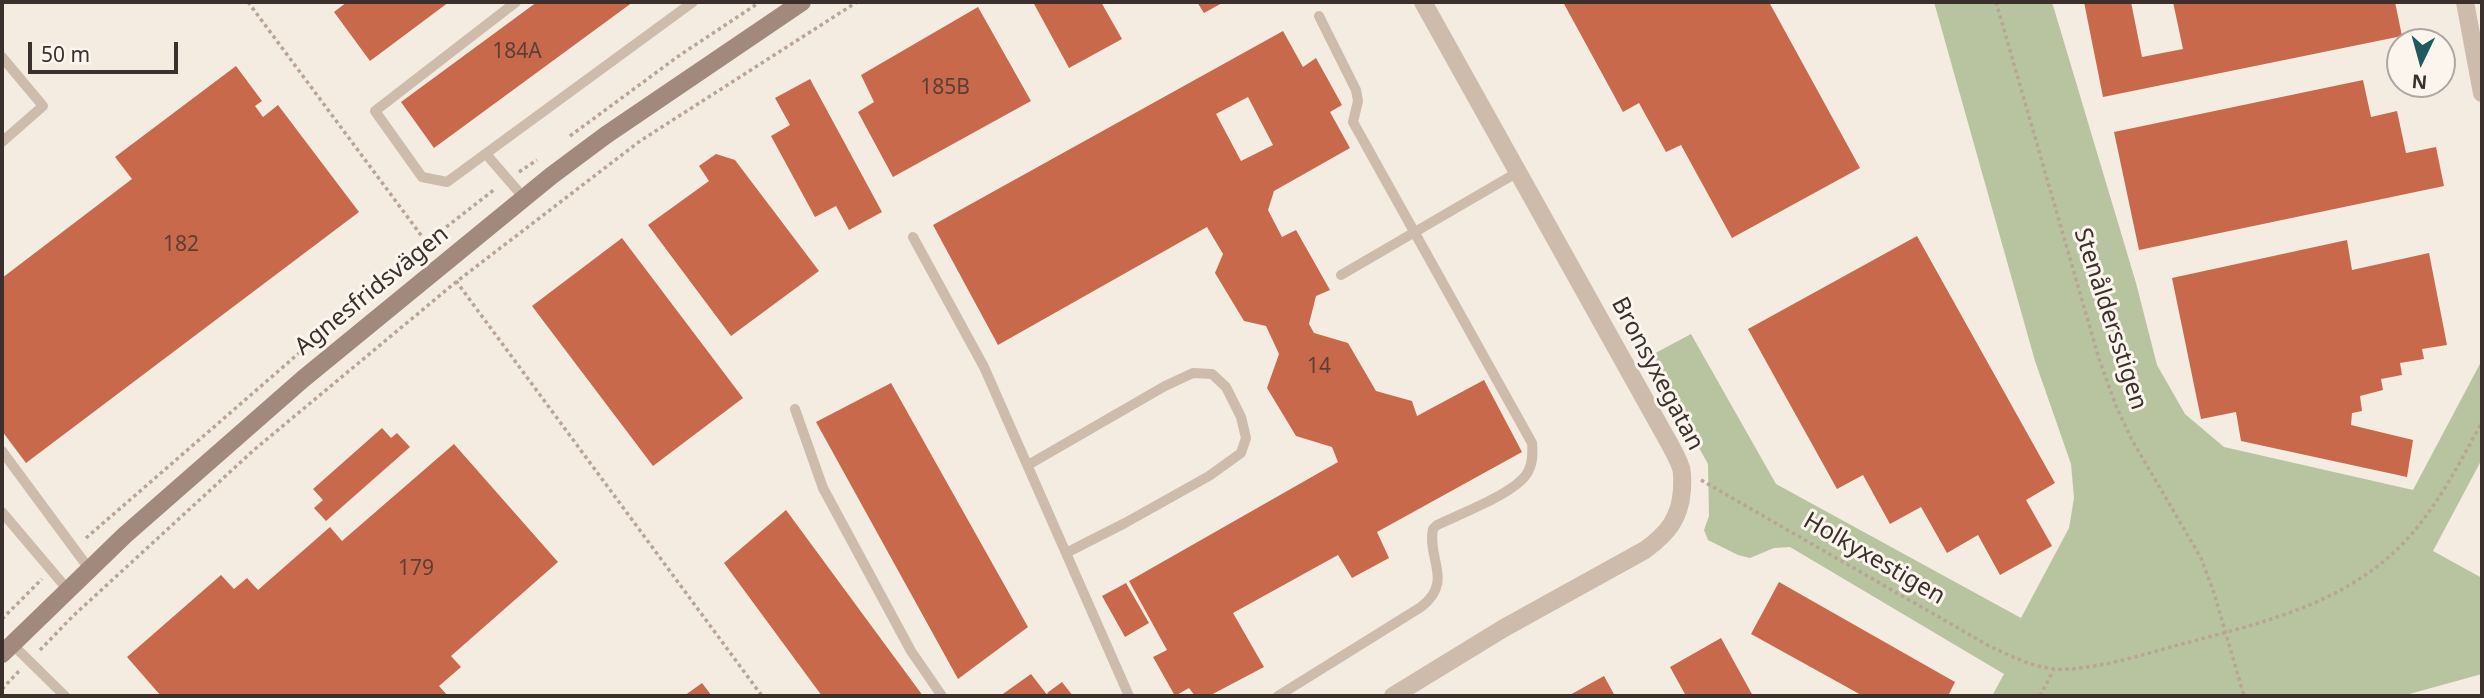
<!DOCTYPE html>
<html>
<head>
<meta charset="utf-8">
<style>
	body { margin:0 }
	#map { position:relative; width:2484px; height:698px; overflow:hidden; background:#f4ebe1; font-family:"Noto Sans",sans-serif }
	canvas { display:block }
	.frame { position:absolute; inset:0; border:4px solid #3b302b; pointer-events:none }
	.north { position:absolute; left:2386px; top:28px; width:70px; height:70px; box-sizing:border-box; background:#fbf5ee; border:2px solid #aea6a0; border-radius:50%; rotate:185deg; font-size:19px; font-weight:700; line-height:28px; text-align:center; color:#3b302b }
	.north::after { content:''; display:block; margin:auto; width:24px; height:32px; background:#1f5a5e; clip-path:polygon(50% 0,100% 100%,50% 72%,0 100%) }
	.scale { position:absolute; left:28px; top:42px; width:150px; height:32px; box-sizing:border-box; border:4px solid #3b302b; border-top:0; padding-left:9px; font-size:21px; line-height:24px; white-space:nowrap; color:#3b302b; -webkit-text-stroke:5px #fbf5ee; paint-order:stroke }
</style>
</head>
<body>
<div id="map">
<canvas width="2484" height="698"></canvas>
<div class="frame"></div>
<div class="north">N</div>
<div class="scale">50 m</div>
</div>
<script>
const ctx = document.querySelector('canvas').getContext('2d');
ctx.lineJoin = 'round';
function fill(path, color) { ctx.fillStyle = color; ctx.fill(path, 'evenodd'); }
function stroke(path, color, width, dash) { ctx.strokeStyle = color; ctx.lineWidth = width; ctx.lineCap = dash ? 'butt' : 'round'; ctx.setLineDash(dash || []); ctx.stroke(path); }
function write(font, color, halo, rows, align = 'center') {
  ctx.font = font + ' "Noto Sans",sans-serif'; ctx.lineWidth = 6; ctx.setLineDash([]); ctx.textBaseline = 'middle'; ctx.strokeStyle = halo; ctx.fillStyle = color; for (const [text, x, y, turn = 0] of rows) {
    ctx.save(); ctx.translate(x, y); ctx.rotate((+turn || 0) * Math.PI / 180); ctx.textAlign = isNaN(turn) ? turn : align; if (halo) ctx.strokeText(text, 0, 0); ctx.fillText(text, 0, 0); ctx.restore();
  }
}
const green = new Path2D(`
	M1934 2H2052L2136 283 2157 365 2185 414 2224 447 2413 490 2482 360V459L2433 551 2482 578V674L2402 696H1992L2004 674 1790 547 1774 548 1750 558 1738 555 1708 540 1704 530 1709 516 1708 464 1648 357 1691 334 1776 484 2021 618 2069 528 2074 498 2071 464 2035 361Z`);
const building = new Path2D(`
	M347 2H449L370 61 334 12Z
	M537 2H633L434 148 401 102Z
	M1033 2H1101L1122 39 1069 68Z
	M1197 2H1224L1204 13Z
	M1563 2H1769L1860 168 1732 238 1681 145 1666 152 1639 103 1623 112Z
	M2084 2H2131L2142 57 2183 49 2173 2H2395L2402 36 2103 97Z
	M978 7 1031 101 893 177 858 112 874 102 861 75Z
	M1283 31 1303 67 1316 58 1342 105 1330 112 1350 148 1274 191 1268 210 1282 237 1296 230 1330 290 1316 296 1309 324 1314 333 1348 343 1376 391 1412 401 1417 416 1484 380 1522 452 1377 532 1389 558 1352 578 1338 555 1233 613 1264 667 1209 696H1195L1189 688 1175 696 1153 657 1167 650 1129 581 1338 462 1332 447 1296 436 1267 388 1279 354 1266 326 1244 321 1215 273 1223 254 1207 227 998 345 933 225ZM1248 97 1273 145 1241 161 1216 114Z
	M236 66 262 101 255 106 263 117 278 105 359 212 26 463 2 431V278L132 179 115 157Z
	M810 79 882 212 849 230 836 206 815 217 771 136 790 125 775 98Z
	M2363 80 2371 117 2397 111 2406 153 2436 147 2444 186 2139 250 2114 132Z
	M716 154 735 160 819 271 731 336 648 225 709 181 699 166Z
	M1917 236 2055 483 2026 500 2052 546 2000 575 1978 535 1947 553 1921 507 1890 524 1863 475 1837 489 1748 329Z
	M622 238 743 398 653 466 532 306Z
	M2347 240 2352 270 2429 253 2447 345 2422 349 2424 359 2400 363 2402 375 2381 379 2383 390 2360 396 2362 411 2352 413 2351 425 2413 440 2407 477 2241 441 2236 412 2201 419 2172 278Z
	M891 383 1028 627 958 679 816 422Z
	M382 428 391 438 397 433 410 447 326 521 314 508 323 500 313 489Z
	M454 444 558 562 451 656 461 667 439 686 448 696H161L127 657 221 575 234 589 247 578 258 590 330 527 342 541Z
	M786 510 923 696H822L724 563Z
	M1779 582 1955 682 1948 696H1863L1751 634Z
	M1126 583 1149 623 1125 637 1102 596Z
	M1721 638 1753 696H1686L1670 667Z
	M1031 674 1048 696H1000Z
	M1604 676 1615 696H1568Z
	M1062 682 1073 696H1050L1047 693Z
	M702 683 712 696H684Z`);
const path = new Path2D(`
	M248 2 432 250
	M1996 2 2099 359 2116 406 2132 440 2201 558 2214 593 2244 696
	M570 136 680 55 760 2
	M519 172 537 160
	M456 281 762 696
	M1701 480 1989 646C2009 655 2032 667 2054 669 2089 671 2140 656 2174 646 2257 624 2348 605 2408 538 2439 504 2460 462 2482 422
	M86 538 427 242 495 189
	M2 619 42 579
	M40 650 73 616 255 449 456 282 640 141 857 2
	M2 689 20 670
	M2040 696 2054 669`);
const service = new Path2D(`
	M516 2 375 111 422 177 447 182 693 2
	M2 57 43 106 2 142
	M486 154 524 198
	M913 237 984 367 1129 696
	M1341 275 1518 172
	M795 409 823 488 911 651 942 696
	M2 451 90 570
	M1028 465 1165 386 1193 373 1212 374 1226 387 1241 417 1246 438 1241 453 1209 476 1125 523 1066 553
	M2 512 68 590
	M12 644 65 696
	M1278 696 1421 607C1454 581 1427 560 1433 529L1437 525C1460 514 1511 495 1526 475 1533 465 1533 454 1532 443L1353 122 1358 101 1356 90 1319 16`);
const minor = new Path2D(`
	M2465 2 2482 93
	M1393 696 1504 628 1645 550C1667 534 1680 519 1682 490 1682 483 1683 475 1681 468 1677 456 1669 443 1663 432L1423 2`);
const secondary = new Path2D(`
	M2 654 125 535 303 379 551 176 606 135 802 2`);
const numberNames = [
	["184A",517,52],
	["185B",945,88],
	["182",181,245],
	["14",1319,367],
	["179",416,569]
];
const streetNames = [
	["Agnesfridsvägen",372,291,-39],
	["Stenåldersstigen",2110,319,72],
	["Bronsyxegatan",1657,374,62],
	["Holkyxestigen",1874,559,30]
];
fill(green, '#b8c4a0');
fill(building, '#c8694b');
stroke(path, '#b9a596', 3.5, [3.5, 3.5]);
stroke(service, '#cdbbac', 10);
stroke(minor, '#cdbbac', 18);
stroke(secondary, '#a18a7d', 18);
write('21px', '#5e3e33', null, numberNames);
write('24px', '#3b302b', '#fbf5ee', streetNames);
</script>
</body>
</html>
